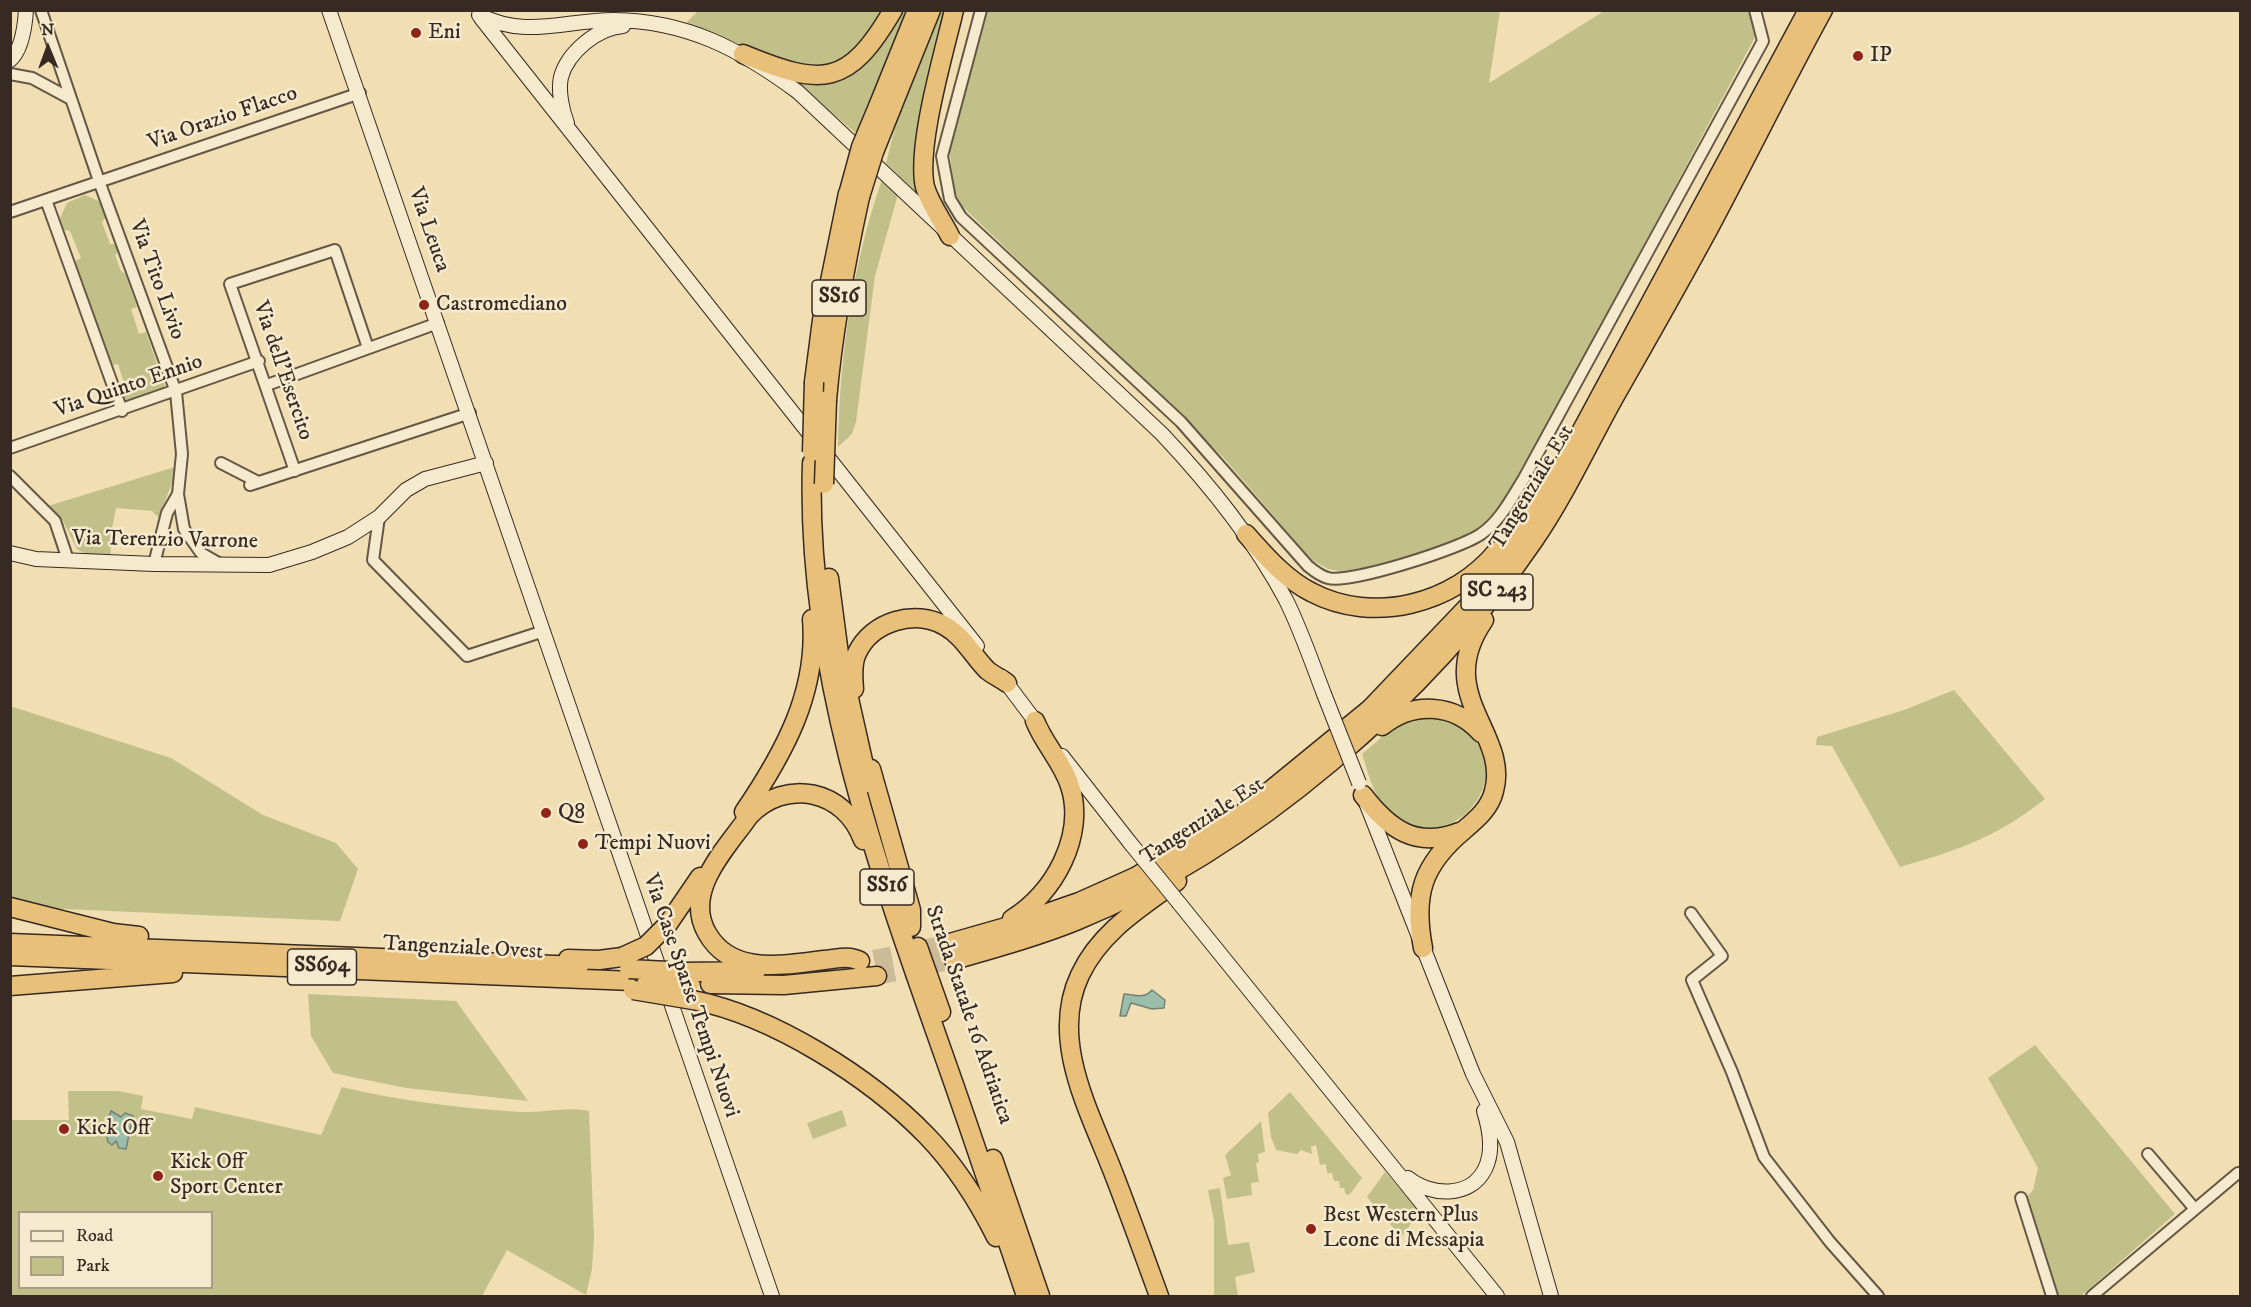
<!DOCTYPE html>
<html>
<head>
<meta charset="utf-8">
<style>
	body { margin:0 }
	#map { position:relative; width:2251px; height:1307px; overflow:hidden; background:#f1dfb3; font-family:"IM FELL DW Pica",serif }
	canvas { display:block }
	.frame { position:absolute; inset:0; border:12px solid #362a22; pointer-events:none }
	.legend { position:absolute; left:18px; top:1211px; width:195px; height:78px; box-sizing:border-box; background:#f6eace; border:2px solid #a99d89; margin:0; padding:8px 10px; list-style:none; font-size:18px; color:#362a22 }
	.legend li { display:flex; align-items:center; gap:12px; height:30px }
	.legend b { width:30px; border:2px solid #a99d89 }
	.north { position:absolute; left:18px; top:18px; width:60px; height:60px; -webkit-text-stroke:4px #f6eace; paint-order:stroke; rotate:359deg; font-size:16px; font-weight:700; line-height:24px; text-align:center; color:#362a22 }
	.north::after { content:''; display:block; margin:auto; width:21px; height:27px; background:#362a22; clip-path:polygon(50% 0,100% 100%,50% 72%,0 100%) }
</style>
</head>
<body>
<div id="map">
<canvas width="2251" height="1307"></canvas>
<div class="frame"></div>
<ul class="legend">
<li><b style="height:8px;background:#f6eace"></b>Road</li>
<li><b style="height:16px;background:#c1c088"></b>Park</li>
</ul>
<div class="north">N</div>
</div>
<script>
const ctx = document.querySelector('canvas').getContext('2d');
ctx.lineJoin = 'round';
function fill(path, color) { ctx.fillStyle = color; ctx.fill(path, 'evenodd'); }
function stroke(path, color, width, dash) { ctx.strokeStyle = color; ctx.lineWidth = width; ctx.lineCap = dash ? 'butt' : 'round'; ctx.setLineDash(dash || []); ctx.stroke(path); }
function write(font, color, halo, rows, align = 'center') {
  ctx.font = font + ' "IM FELL DW Pica",serif'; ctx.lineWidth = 5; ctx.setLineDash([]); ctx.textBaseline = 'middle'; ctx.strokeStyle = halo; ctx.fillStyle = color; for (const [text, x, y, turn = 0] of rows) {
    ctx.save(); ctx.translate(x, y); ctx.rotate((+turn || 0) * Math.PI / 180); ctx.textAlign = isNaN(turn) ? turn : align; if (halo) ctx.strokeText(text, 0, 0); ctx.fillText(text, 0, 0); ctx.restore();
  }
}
const green = new Path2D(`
	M698 11H889L864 49 827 67 809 69 685 24Z
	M901 11H910L862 138 791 79 827 78Z
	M942 11H949L921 197 886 163 896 124Z
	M986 11H1500L1489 83 1604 11H1750L1757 28 1754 39 1528 461C1513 485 1500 515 1476 532 1449 551 1379 566 1345 572L1328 569 1312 560 1223 457 963 207 953 188 950 151Z
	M883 177 897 192V198L875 276 856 422 852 434 838 447C840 355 852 264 883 177Z
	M85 195 101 202 107 216 102 222 110 244H117L120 250 115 255 121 271 125 273 137 307 131 309 139 334 146 332 166 390 125 404 119 385 124 383 118 364 111 365 75 261 81 258 70 231 64 230 60 218 67 203Z
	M178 466 159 518 152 511 116 508 110 539 111 556 87 555 77 549 63 521 48 506Z
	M1954 690 2045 799C1995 838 1959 850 1900 867L1832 746 1816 745 1817 737 1904 710Z
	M10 706 171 758 263 815 336 843 358 869 340 921 63 909 11 900Z
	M1440 713C1450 719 1463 724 1472 731 1478 737 1483 747 1485 755 1497 808 1435 852 1392 815 1374 801 1369 774 1362 754L1403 719Z
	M308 994 456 1001 528 1101 406 1088 333 1073 311 1036Z
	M2035 1045 2175 1214 2081 1296H2055L2025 1199 2033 1190 2038 1168 1988 1078Z
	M342 1087C400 1101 460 1108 520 1112 541 1113 570 1106 589 1111L594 1238 592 1269 586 1295 507 1250 482 1296H11V1120H69L68 1091H118L143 1096 141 1109 192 1119 195 1107 321 1135ZM20 1212H212V1288H20Z
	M1290 1092 1362 1178 1350 1194 1346 1195 1344 1188H1340L1339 1181H1334L1332 1173H1327L1326 1164 1320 1165 1316 1145 1311 1147 1312 1154 1301 1150 1297 1154 1276 1150 1271 1137 1268 1113Z
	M842 1110 847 1126 813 1139 807 1123Z
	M1261 1121 1265 1152 1258 1154 1259 1162 1256 1163 1259 1182 1251 1183 1252 1195 1227 1199 1223 1178 1231 1175 1225 1155Z
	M1385 1172 1420 1212 1401 1237 1367 1197Z
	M1220 1188 1228 1245 1249 1242 1255 1272 1235 1277 1238 1296 1214 1295V1221L1208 1190Z`);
const water = new Path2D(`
	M1152 990 1165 1000 1164 1008 1152 1009 1131 1003 1126 1016H1120L1124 994C1134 994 1143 1000 1152 990Z
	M111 1111 121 1117 125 1113 133 1116 126 1149 119 1148 116 1141 112 1145 108 1142 105 1128Z`);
const highwayTunnel = new Path2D(`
	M874 959 950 943
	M877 976 954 960`);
const street = new Path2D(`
	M41 10 99 181 176 392 182 454 178 494 184 529 201 553 222 565
	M981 10 942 156 950 199 961 217 1181 422 1308 566C1314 571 1320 576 1328 578 1350 584 1462 548 1481 534 1500 521 1511 499 1523 480L1763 41 1755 10
	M10 74 32 78 71 99
	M46 200 122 411
	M10 212 360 93
	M267 385 438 323
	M10 448 259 361
	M221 463 258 482
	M295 471 230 284 335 250 368 348
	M10 476 55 521 68 560
	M250 485 470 413
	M379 517 373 560 467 656 544 631
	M154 564 167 513 178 494
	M1691 913 1722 956 1692 980 1732 1072 1764 1157 1830 1242 1878 1296
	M2148 1154 2194 1208
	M2021 1198 2052 1296
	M2092 1296 2238 1173`);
const secondary = new Path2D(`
	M329 10 772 1296
	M479 15C527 39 564 20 614 20 687 21 740 49 798 92L1162 434C1210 485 1253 538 1286 600 1301 630 1312 663 1324 694
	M481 18 977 646
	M10 60C22 50 25 25 26 10
	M567 123C562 110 558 91 561 77 568 52 597 28 623 26
	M10 553 36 559 154 564 269 565 312 552 348 537 379 517 406 490 425 479 486 463
	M1002 677 1041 729
	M1062 756 1131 844
	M1367 805 1473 1074 1507 1142 1551 1296
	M1179 903 1497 1296
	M1408 1178C1430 1196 1470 1199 1485 1169 1494 1151 1490 1130 1484 1111`);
const highway = new Path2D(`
	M743 54C823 87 848 87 893 10
	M879 104 917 10
	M892 107 931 10
	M950 236C942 220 930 204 925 187 916 147 944 53 954 10
	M814 382 822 320 848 193
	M827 400C833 331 845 265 860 197
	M812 463C805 674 881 877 950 1073 976 1147 1001 1222 1026 1296
	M1246 534C1265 555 1285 579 1311 592 1373 625 1454 604 1497 551
	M829 578 839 654 868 783
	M854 689C853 678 852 663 857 653 872 621 915 609 945 626 963 636 973 656 987 670 993 675 1000 678 1007 683
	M1382 726C1413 701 1454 703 1481 733
	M871 769 911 910V927
	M1363 795C1389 829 1416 849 1459 832
	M744 812C784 753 818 692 812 619
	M10 907 113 933 139 936
	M1012 919C1054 894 1086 835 1070 786 1063 763 1044 744 1035 721
	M668 924 700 877
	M10 943 579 966
	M950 943 1013 925 1079 902 1135 877 1238 817 1370 709 1477 597 1524 532 1568 456 1808 10
	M918 947 941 1012
	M1423 948C1413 895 1422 865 1464 830 1477 819 1490 808 1494 791 1510 733 1432 695 1484 620
	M10 956 633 981
	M568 959 599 960 622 957
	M954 960C996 948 1036 937 1076 921 1251 849 1428 696 1534 540 1565 495 1589 442 1616 394 1647 340 1678 285 1708 230 1747 157 1783 83 1823 10
	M860 961C848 955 837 959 824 960 784 965 731 976 707 933 683 891 726 849 749 816 786 777 845 790 863 840
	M685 972 756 971
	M710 984 784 985 877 976
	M10 986 173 973
	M693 1000C773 1016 870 1077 927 1136 955 1165 978 1201 996 1237
	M993 1159 1040 1296
	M1159 1296C1144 1255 1129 1213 1113 1172 1090 1112 1049 1040 1080 975 1100 932 1140 908 1177 881`);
const secondaryBridge = new Path2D(`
	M1324 694 1359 783
	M1131 844 1179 903`);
const highwayBridge = new Path2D(`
	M849 191 861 147 879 104
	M860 197 874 152 892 107
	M812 452 814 382
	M824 484 827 400
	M622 957 646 946 668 924
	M629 969 668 971
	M647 981 690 983
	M633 990 693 1000`);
const markers = [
	[416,33,6,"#8f2418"],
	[1858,56,6,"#8f2418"],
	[424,305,6,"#8f2418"],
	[546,813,6,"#8f2418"],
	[583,844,6,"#8f2418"],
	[64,1129,6,"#8f2418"],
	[158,1176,6,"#8f2418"],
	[1311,1229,6,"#8f2418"]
];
const shields = [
	[839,298,54],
	[1497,592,72],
	[887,887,54],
	[322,967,69]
];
const shieldNames = [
	["SS16",839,298],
	["SC 243",1497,592],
	["SS16",887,887],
	["SS694",322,967]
];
const poiNames = [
	["Eni",428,33],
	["IP",1870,56],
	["Castromediano",436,305],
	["Q8",558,813],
	["Tempi Nuovi",595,844],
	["Kick Off",76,1129],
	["Kick Off",170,1163],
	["Sport Center",170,1188],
	["Best Western Plus",1323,1216],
	["Leone di Messapia",1323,1241]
];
const streetNames = [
	["Via Orazio Flacco",223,119,-19],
	["Via Leuca",428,230,71],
	["Via Tito Livio",156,280,70],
	["Via dell'Esercito",282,371,71],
	["Via Quinto Ennio",129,387,-19],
	["Tangenziale Est",1533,488,-59],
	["Via Terenzio Varrone",165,541,1],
	["Tangenziale Est",1203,822,-33],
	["Tangenziale Ovest",463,949,3],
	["Via Case Sparse Tempi Nuovi",690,996,71],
	["Strada Statale 16 Adriatica",968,1015,71]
];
fill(green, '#c1c088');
fill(water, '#9bbdab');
stroke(water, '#738274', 1.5);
stroke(highwayTunnel, '#ccbb96', 18, [18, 9]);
stroke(street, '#655746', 14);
stroke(secondary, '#362a22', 16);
stroke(highway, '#362a22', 21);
stroke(street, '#f6eace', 10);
stroke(secondary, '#f6eace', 14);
stroke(highway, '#e8c07a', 18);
stroke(secondaryBridge, '#362a22', 16, []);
stroke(highwayBridge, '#362a22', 21, []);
stroke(secondaryBridge, '#f6eace', 14);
stroke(highwayBridge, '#e8c07a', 18);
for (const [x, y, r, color] of markers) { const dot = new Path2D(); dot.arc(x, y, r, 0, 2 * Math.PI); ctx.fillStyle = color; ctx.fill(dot); stroke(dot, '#f6eace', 2); }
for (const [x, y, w] of shields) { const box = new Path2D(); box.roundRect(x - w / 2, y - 18, w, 36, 4.5); ctx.fillStyle = '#f6eace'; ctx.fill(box); stroke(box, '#362a22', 1.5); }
write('bold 21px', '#362a22', null, shieldNames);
write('22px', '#362a22', '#f6eace', poiNames, 'left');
write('22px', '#362a22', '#f6eace', streetNames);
</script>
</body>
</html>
